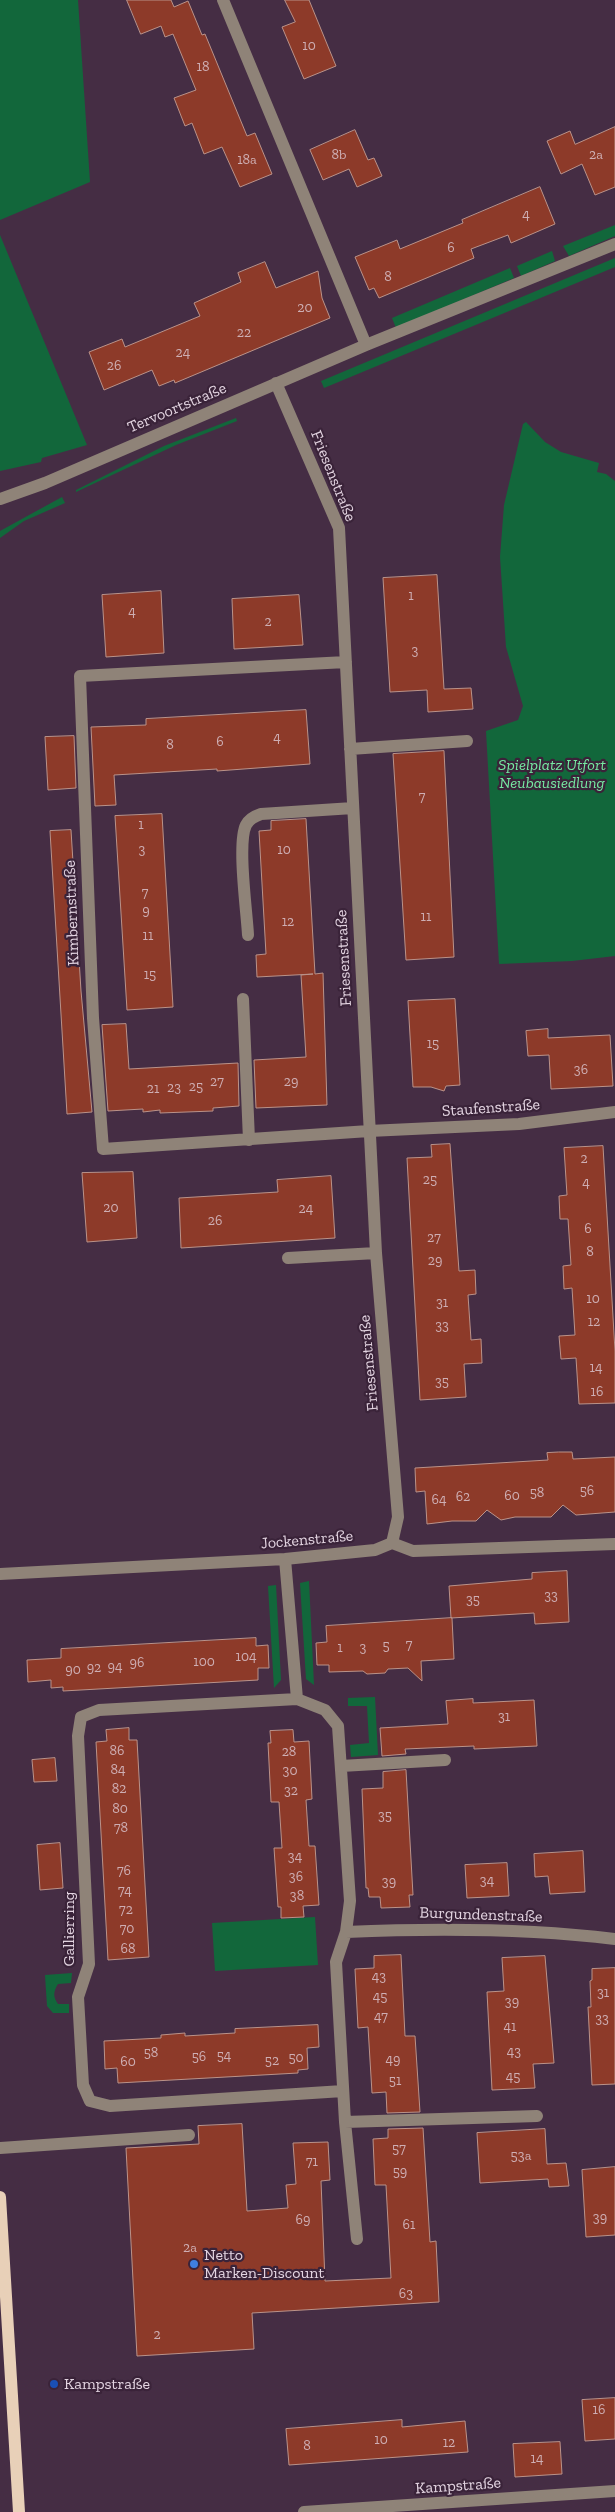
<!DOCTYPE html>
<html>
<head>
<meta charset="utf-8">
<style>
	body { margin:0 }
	canvas { display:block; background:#452d44 }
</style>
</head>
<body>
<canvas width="615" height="2512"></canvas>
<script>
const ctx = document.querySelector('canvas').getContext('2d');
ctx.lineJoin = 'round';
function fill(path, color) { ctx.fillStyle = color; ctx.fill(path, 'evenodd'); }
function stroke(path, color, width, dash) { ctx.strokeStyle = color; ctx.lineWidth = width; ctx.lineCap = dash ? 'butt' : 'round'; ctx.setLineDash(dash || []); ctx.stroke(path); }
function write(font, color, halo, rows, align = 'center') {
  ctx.font = font + ' "Zilla Slab",serif'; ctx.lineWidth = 4.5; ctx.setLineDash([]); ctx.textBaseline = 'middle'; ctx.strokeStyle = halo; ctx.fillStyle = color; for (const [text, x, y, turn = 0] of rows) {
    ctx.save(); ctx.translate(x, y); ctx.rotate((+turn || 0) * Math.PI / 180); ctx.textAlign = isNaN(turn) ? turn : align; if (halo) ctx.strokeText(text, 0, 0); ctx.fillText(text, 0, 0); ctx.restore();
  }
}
const green = new Path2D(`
	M0 0H78L90 182 0 220Z
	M615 225V236L569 256 563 246Z
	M0 235 87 445 42 458 41 462 0 471Z
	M552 251 555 261 521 276 517 266Z
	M615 258V267L324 388 321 381Z
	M510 268 514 278 396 328 392 318Z
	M236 418 237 421 176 445 76 492V490L164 446Z
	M526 422 545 442 561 452 599 463 597 472 606 474 615 481V956L572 961 499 964 486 731 518 720 523 706 506 647 500 557 504 505 523 424Z
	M62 497 65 503 24 521 0 538V531Z
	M309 1581 314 1685 306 1679 300 1583Z
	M276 1585 281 1680 274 1688 268 1586Z
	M375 1697 378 1755 351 1757 350 1745 369 1743 367 1706H348V1698Z
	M315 1917 318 1965 215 1971 212 1923Z
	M72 1973 71 1983 58 1984C53 1992 53 1997 58 2004H69V2013H53L47 2006 45 1975Z`);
const building = new Path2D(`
	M127 0H171L174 7 188 1 202 35 205 34 247 136 255 133 272 174 240 187 222 147 204 154 192 123 185 126 174 98 196 90 173 34 165 37 161 26 141 34Z
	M285 0H309L336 66 304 79 282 27 295 22Z
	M615 127V187L595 195 582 164 561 174 547 141 570 131 575 144Z
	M355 130 368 160 374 158 382 176 357 187 349 169 323 180 310 150Z
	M540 187 555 224 511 243 508 235 471 249 474 258 379 298 374 288 369 290 355 257 397 240 400 249 463 223 462 220Z
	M265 262 276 288 318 271 322 298 330 318 175 383 174 380 159 386 152 370 104 390 89 352 122 339 125 347 200 316 194 303 241 282 238 273Z
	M437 575 444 689 471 688 473 709 428 712 427 690 390 692 383 578Z
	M161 591 164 653 106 657 102 595Z
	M299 595 303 645 234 649 232 599Z
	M306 710 310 764 217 771V769L114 775 116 805 95 806 91 727 146 725V719Z
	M74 736 76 788 48 790 45 737Z
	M444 751 454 957 406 960 393 754Z
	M162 814 173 1007 127 1010 115 816Z
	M306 819 315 974 323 973 327 1105 256 1108 254 1060 306 1057 301 975 313 974 257 977 256 955 266 954 259 831 271 830V821Z
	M71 830 81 991 92 1112 67 1114 50 831Z
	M455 999 460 1085 446 1086 444 1091 431 1087H413L408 1001Z
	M126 1024 129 1069 238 1063 239 1106 213 1108V1111L160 1113V1110L143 1112V1109L108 1111 102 1025Z
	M548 1029V1038L610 1035 613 1086 551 1089 549 1055 528 1056 526 1031Z
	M450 1144 459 1271 475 1270 476 1294 468 1295 471 1340 481 1339 482 1363 464 1364 466 1397 420 1400 407 1158 432 1157 431 1145Z
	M603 1146 615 1351V1403L579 1404 576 1358 561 1359 559 1336 575 1335 572 1288 564 1289 563 1266 571 1265 568 1219H560L559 1196 567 1195 564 1148Z
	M133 1172 137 1238 87 1242 82 1173Z
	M331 1176 335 1238 181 1248 179 1198 278 1192 277 1180Z
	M559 1452H572L573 1459 615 1457V1512L576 1515 563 1505 551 1517H515L501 1520 487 1510 476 1521H452L427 1524 425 1491 416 1492 415 1468 548 1460 547 1453Z
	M567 1571 569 1622 535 1624 534 1613 451 1618 449 1586 532 1579V1573Z
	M452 1618 454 1659 421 1661 422 1681 408 1668 388 1669 385 1673 367 1674 363 1671 329 1672V1665H317L316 1643 327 1642 326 1626Z
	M256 1638V1646L268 1645 269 1668H258V1680L63 1691V1687L51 1688V1680L28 1682 27 1660 61 1658V1649Z
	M473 1699V1703L534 1700 537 1746 474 1749V1746L405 1749 406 1754 382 1756 380 1728 448 1724 446 1701Z
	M129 1728V1740H137L149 1957 108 1960 96 1742 107 1741 106 1730Z
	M293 1730 294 1742 309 1741 312 1799 306 1800 309 1846H315L319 1905 303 1906 304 1917 281 1918V1907H278L274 1848H282L279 1802H271L268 1743H271L270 1731Z
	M55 1758 57 1781 34 1782 32 1760Z
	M406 1770 413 1895H409L410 1907 381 1908 380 1897H369L368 1888H366L362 1789 383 1788V1772Z
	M60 1843 63 1888 40 1890 37 1845Z
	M583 1851 585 1892 550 1894 548 1876 535 1877 534 1854Z
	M507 1863 509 1896 467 1898 465 1865Z
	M401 1955 405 2036H415L420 2112 387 2113 386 2092 372 2093 368 2027 358 2028 355 1969 374 1968V1956Z
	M545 1956 554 2063 533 2064 535 2088 492 2090 487 1992 504 1991 502 1958Z
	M615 1968V2084L592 2085 588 2007H591L590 1981 592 1980V1969Z
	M318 2025 319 2047 307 2048 308 2069 298 2070V2073L118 2083 117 2068 105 2069 104 2041 161 2038V2035L185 2033V2036L235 2033V2029Z
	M242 2124 247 2211 288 2208 286 2185 296 2184 293 2143 328 2142 330 2180 321 2181 325 2281 391 2278 386 2185H375L373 2139 388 2138V2129L423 2128 430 2242 436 2241 439 2302 252 2313 254 2349 137 2356 126 2148 199 2144 198 2126Z
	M545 2129 547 2164 566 2163 569 2186 549 2187 548 2179 480 2183 477 2133Z
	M615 2167V2235L586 2237 582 2170Z
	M615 2398V2439L585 2441 582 2400Z
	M402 2420V2427L465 2421 468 2452 289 2465 286 2429Z
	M560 2442 562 2474 515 2477 513 2444Z`);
const minor = new Path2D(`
	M223 0 366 345
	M276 383 339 528 376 1253 398 1517 392 1543
	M0 499 45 483 366 345 615 244
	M346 662 80 676 93 1018 103 1149 369 1131 519 1124 615 1112
	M350 749 467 741
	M248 935C247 913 237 843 246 825 249 819 255 816 261 814L353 808
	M243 999 249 1140
	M288 1258 376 1253
	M285 1559 297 1699
	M0 1574 285 1559 375 1550 392 1543 413 1551 615 1544
	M341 1766 445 1760
	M346 1932C436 1928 525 1928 615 1939
	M343 2091 110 2106 90 2101 83 2085 78 1997 89 1964 78 1736 81 1717 99 1710 297 1699 325 1710 338 1726 350 1901 346 1932 336 1962 345 2122 357 2239
	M345 2122 537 2116
	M0 2148 189 2135
	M304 2512 615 2491`);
const major = new Path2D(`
	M0 2197 19 2512`);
const markers = [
	[194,2264,5,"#3f7fe0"],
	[54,2384,5,"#1a4fb4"]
];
const numberNames = [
	["10",309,46],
	["18",203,67],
	["8b",339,155],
	["2a",596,155],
	["18a",247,160],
	["4",526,215],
	["6",451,248],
	["8",388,277],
	["20",305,308],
	["22",244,333],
	["24",183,353],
	["26",114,366],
	["1",411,596],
	["4",132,612],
	["2",268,622],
	["3",415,651],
	["4",277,738],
	["6",220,742],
	["8",170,745],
	["7",422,797],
	["1",141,825],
	["3",142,850],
	["10",284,850],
	["7",145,893],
	["9",146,911],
	["11",426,917],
	["12",288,922],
	["11",148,936],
	["15",150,975],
	["15",433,1044],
	["36",581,1070],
	["27",217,1082],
	["29",291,1082],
	["25",196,1087],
	["23",174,1088],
	["21",153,1089],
	["2",584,1159],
	["25",430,1180],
	["4",586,1183],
	["20",111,1208],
	["24",306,1209],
	["26",215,1221],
	["6",588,1229],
	["27",434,1238],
	["8",590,1252],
	["29",435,1261],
	["10",593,1299],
	["31",442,1303],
	["12",594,1322],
	["33",442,1326],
	["14",596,1368],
	["35",442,1382],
	["16",597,1392],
	["56",587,1491],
	["58",537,1493],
	["60",512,1496],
	["62",463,1497],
	["64",439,1500],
	["33",551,1596],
	["35",473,1600],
	["7",409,1645],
	["5",386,1646],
	["1",340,1648],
	["3",363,1648],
	["104",246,1657],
	["100",204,1662],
	["96",137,1663],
	["94",115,1667],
	["92",94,1668],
	["90",73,1670],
	["31",504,1717],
	["86",117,1751],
	["28",289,1752],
	["84",118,1770],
	["30",290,1771],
	["82",119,1789],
	["32",291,1791],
	["80",120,1809],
	["35",385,1816],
	["78",121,1828],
	["34",295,1857],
	["76",124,1871],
	["36",296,1877],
	["34",487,1881],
	["39",389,1882],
	["74",125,1891],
	["38",297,1896],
	["72",126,1910],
	["70",127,1929],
	["68",128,1949],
	["43",379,1977],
	["31",603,1993],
	["45",380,1997],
	["39",512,2002],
	["47",381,2017],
	["33",602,2019],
	["41",510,2027],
	["43",514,2052],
	["58",151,2053],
	["54",224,2056],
	["56",199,2057],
	["50",296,2058],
	["49",393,2060],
	["52",272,2061],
	["60",128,2062],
	["45",513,2077],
	["51",395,2081],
	["57",399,2149],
	["53a",521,2156],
	["71",312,2162],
	["59",400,2172],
	["39",600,2218],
	["69",303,2220],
	["61",409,2225],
	["2a",190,2248],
	["63",406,2294],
	["2",157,2335],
	["16",599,2410],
	["10",381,2440],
	["12",449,2443],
	["8",307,2446],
	["14",537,2459]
];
const streetNames = [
	["Tervoortstraße",177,408,-23],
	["Friesenstraße",333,476,68],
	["Kimbernstraße",72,913,-92],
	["Friesenstraße",344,958,-93],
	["Staufenstraße",491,1108,-4],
	["Friesenstraße",369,1363,-95],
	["Jockenstraße",307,1540,-5],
	["Burgundenstraße",481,1915,2],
	["Gallierring",69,1929,-90],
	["Kampstraße",458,2486,-4]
];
const parkNames = [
	["Spielplatz Utfort",552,765],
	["Neubausiedlung",552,783]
];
const poiNames = [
	["Netto",204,2255],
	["Marken-Discount",204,2273],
	["Kampstraße",64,2384]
];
fill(green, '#12673b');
fill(building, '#8d3a29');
stroke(building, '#ba9289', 1);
stroke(minor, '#8f8378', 12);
stroke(major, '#e8d0b8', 12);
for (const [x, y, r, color] of markers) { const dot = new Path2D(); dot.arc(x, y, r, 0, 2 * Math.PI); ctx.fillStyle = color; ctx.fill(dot); stroke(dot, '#3a2339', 2); }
write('14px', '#ceaeb3', null, numberNames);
write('16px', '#e3d4e1', '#3a2339', streetNames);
write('italic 16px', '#76eaa2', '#3a2339', parkNames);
write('16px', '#e3d4e1', '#3a2339', poiNames, 'left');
</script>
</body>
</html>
